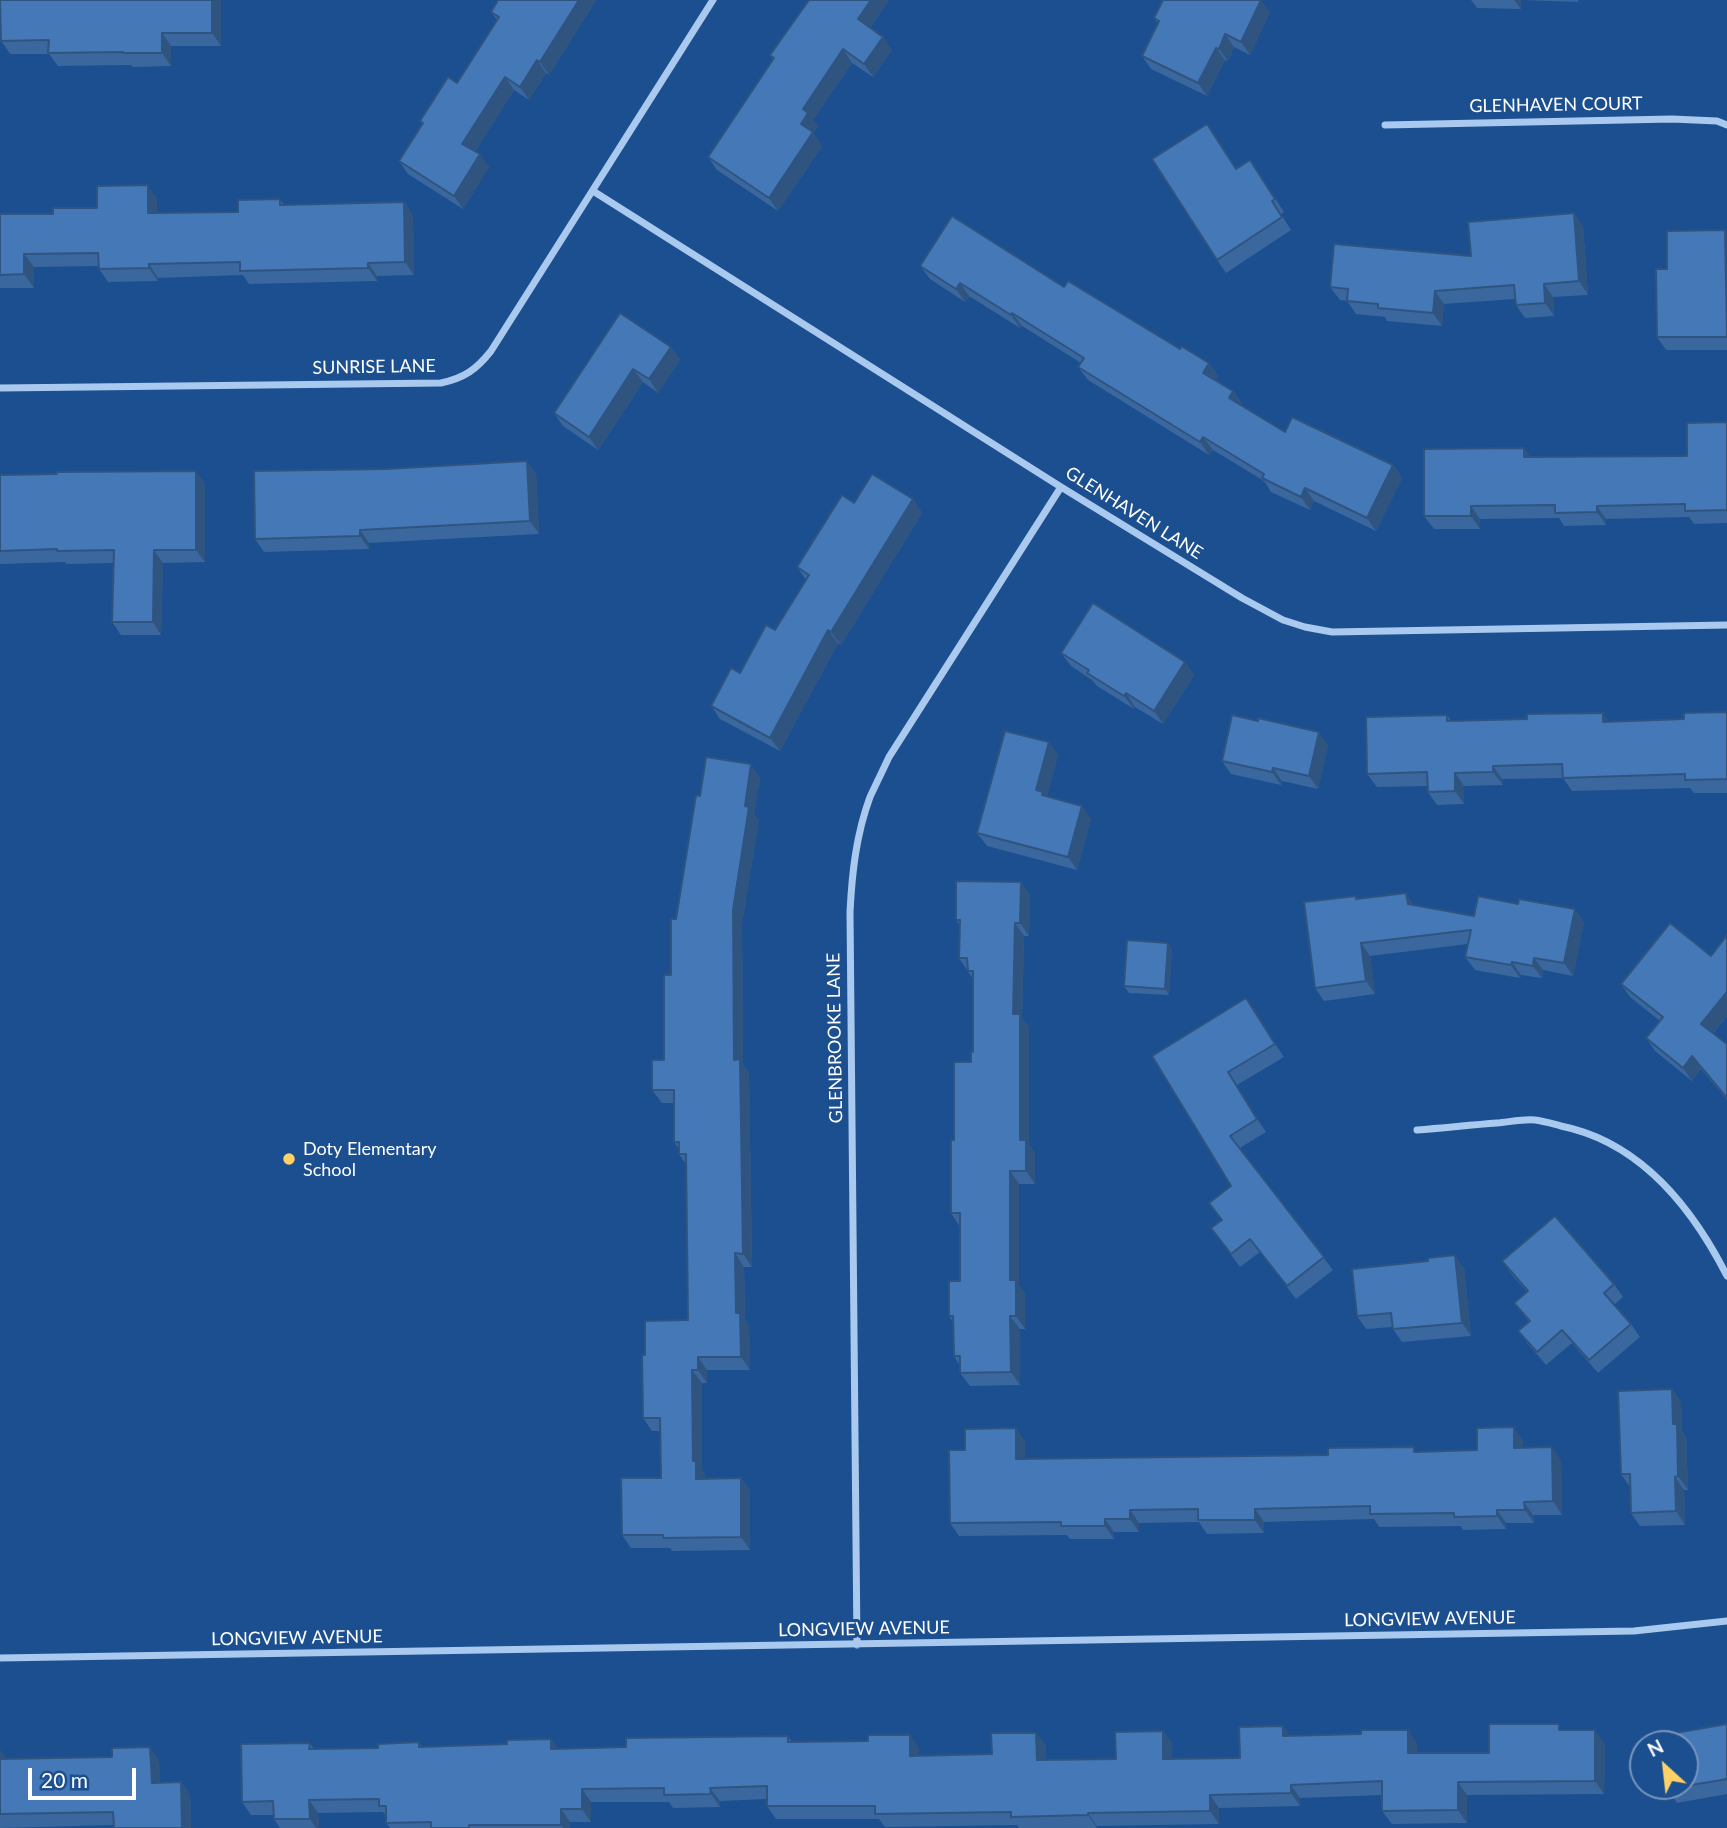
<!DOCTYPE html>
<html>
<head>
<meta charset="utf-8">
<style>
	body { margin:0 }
	#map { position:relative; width:1727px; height:1828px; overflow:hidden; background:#1b4f8f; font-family:Lato,sans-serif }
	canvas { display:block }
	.north { position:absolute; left:1629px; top:1730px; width:70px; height:70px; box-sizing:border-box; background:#1b4f8f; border:2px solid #7695bc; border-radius:50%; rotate:333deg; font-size:19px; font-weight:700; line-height:28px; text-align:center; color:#fff }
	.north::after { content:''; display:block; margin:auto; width:24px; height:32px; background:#ffd166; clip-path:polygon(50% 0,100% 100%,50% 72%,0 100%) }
	.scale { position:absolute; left:28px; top:1768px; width:108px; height:32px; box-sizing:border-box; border:4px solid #fff; border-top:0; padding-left:9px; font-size:21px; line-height:24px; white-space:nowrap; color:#fff; -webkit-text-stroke:5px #1b4f8f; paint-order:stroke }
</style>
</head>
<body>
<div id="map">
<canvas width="1727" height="1828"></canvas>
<div class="north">N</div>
<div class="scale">20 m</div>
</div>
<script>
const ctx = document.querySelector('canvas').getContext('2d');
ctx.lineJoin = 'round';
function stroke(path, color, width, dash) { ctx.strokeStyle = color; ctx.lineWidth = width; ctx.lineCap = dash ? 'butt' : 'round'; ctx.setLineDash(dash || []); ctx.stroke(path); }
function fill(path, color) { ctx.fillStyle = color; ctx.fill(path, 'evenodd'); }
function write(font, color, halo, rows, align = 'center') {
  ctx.font = font + ' Lato,sans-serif'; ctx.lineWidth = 6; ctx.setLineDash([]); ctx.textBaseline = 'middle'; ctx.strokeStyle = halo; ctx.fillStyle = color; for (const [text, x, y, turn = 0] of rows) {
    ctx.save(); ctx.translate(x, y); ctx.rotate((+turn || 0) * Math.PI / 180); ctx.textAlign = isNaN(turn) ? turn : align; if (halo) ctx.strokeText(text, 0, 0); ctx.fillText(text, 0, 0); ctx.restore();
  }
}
const minor = new Path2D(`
	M1385 125 1672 119 1717 121 1727 125
	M593 191 1061 487 1242 598 1283 620 1305 627 1332 632 1727 625
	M0 388 441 383C464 378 476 370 491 351L713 0
	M1417 1130C1444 1128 1470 1125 1497 1123 1509 1122 1523 1119 1535 1120 1544 1121 1553 1124 1561 1126 1640 1142 1692 1207 1727 1276
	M857 1645 850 912C852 873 856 835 870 797 876 784 883 770 889 757L1061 487
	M0 1658 1634 1631 1727 1621`);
const wall = new Path2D(`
	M0 0H221V46H171V66L133 67 131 65 58 66 49 54H10L2 42H0Z
	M498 0H596L549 75 546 73 529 100 514 90 475 151 489 167 463 209 408 174 399 161 423 125 420 121 457 83 497 20 491 12Z
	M809 0H889L870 28 892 50 873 77 852 63 813 120 818 126 813 133 822 146 778 211 717 170 708 157 773 60 770 55Z
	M1471 0H1578V2L1521 0V9L1477 8Z
	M1270 12 1250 55 1234 47 1228 61 1225 60 1207 96 1151 69 1142 56 1158 24 1154 18Z
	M1207 124 1237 169 1259 173 1284 212 1281 214 1291 230 1226 273 1217 260Z
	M157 198V213L238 212 280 199 284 205 404 202 413 215 414 275 377 276V281L249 284 243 275 158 278V281L108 282 99 269 98 266 34 267V288H0V214H53Z
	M1583 226 1588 295 1553 297 1554 316 1525 318 1516 305 1515 299 1444 304 1442 326 1387 321 1385 317 1356 314 1347 301 1340 300 1330 287 1471 256Z
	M1725 230 1727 233V350H1666L1657 337 1667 269Z
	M920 266 1064 287 1180 349 1209 363 1218 376 1215 381 1233 391 1242 404 1241 405 1285 432 1393 465 1402 478 1376 531 1314 501 1310 510 1271 492 1264 481 1213 450 1209 455 1088 380 1078 367 1081 363 1022 326 1020 328 969 296 965 302 930 279Z
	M671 347 680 360 658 393 643 382 598 450 563 426 554 413Z
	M1727 422V523L1694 524 1689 517 1606 519V525L1564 526 1559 518 1480 519V529H1434L1424 516 1524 448 1530 457 1687 456Z
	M527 461 536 474 539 534 369 543V549L264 552 255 539 386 469Z
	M0 475 205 484V562L163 563 161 635H121L112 622 113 563 66 564 65 562 0 564Z
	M913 499 922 513 841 645 838 643 780 751 720 719 711 706 740 673 775 630 806 580 797 567 854 503Z
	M1061 653 1185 662 1194 675 1163 724 1135 707 1134 709 1097 686 1092 680 1071 666Z
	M1727 712V793H1694L1690 788 1572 791 1563 778 1502 779 1503 785 1464 786V804L1437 805 1428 792V786L1377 787 1367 774 1447 715 1451 721 1610 722 1684 719Z
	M1258 721 1328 745 1318 789 1282 781 1281 785 1231 774 1222 761Z
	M1049 742 1058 755 1047 796 1082 806 1091 819 1077 870 987 846 977 833Z
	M760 777 754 815 759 820 742 923 743 1065 749 1073 752 1267H744L745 1320 749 1326 750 1370H707V1383H702V1470L705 1474V1479L741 1478 750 1491V1550L672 1551 670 1548H631L622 1535 661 1478V1431H652L643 1418 645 1355 688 1320 686 1164 679 1154V1149L674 1142V1103H662L652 1090 664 1060 676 919 700 796Z
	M1030 895 1029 936H1024L1022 1018 1029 1027V1145L1035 1153V1184H1019V1285L1025 1293V1329H1020V1385L970 1386 960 1373V1366L954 1356 953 1323 949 1316 960 1281V1227L951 1213 954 1140 973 1052V979L959 958 960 926 956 920Z
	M1358 899 1415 906 1474 916 1584 922 1573 976 1543 970 1542 978 1521 975 1520 978 1475 970 1465 957 1468 944 1370 956 1375 994 1324 1001 1315 988Z
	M1727 935V1016L1713 1034 1727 1044V1100L1701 1069 1692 1081 1655 1051 1646 1038 1660 1021 1630 997 1621 984 1711 956Z
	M1168 943 1172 949 1169 995 1129 993 1124 986Z
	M1246 998 1284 1057 1237 1085 1266 1132 1240 1148 1333 1270 1296 1299 1260 1252 1240 1267 1211 1228 1221 1220 1209 1203 1231 1186 1152 1056Z
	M1428 1261 1464 1268 1471 1336 1402 1342 1393 1329V1327L1366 1329 1357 1316Z
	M1502 1261 1614 1284 1623 1297 1614 1305 1631 1324 1640 1337 1598 1373 1572 1343 1546 1365 1528 1344 1518 1331 1529 1322 1514 1303 1527 1292 1512 1275Z
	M1672 1389 1681 1402 1682 1431 1686 1437 1688 1490H1684L1685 1525 1640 1526 1631 1513 1630 1487 1621 1474Z
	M1523 1440V1448L1561 1460 1562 1515H1533L1534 1523H1506V1529L1463 1530 1461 1526 1379 1527 1374 1519 1264 1522V1533L1207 1534 1199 1522 1139 1523V1532H1114V1539H1070L1067 1535 959 1536 950 1523 965 1450 1025 1441V1459L1328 1455 1477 1450Z
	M1727 1724V1794L1677 1803 1668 1789Z
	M1563 1730 1605 1744 1604 1794 1467 1795V1823L1392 1824 1382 1811V1795L1300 1798V1806L1219 1808V1824L1097 1826V1828H1019L1017 1825 885 1827 879 1819H776L767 1806V1799L720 1801V1807L673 1808 669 1802H591V1822H570V1828H390L386 1823V1816L383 1812 318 1813 319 1828H280L274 1819V1815H251L242 1802 310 1743 314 1749 378 1748 419 1742 422 1747 507 1744 551 1739 558 1749 626 1747 788 1736 792 1742 919 1748V1756L992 1754 1036 1733 1046 1746V1760L1116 1759 1163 1731 1172 1744V1759L1240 1758 1290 1736 1417 1743V1753H1489Z
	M0 1750 6 1759 159 1760 160 1782H181L190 1795 191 1828H114V1825L0 1828Z`);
const shadedWall = new Path2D(`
	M212 0H221V46L212 33Z
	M579 0H596L549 75 540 62Z
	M871 0H889L867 32 858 19Z
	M1261 0 1270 12 1250 55 1241 42Z
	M1514 0H1521V9Z
	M162 33 171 46V66L162 53Z
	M1225 34 1234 47 1228 61 1219 49Z
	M883 37 892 50 873 77 864 64Z
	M1216 48 1225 60 1207 96 1198 83Z
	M843 49 852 63 813 120 818 126 813 133 822 146 778 211 769 198 801 124 803 109Z
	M537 60 546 73 529 100 520 87Z
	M505 77 514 90 472 157 462 144Z
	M480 154 489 167 463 209 454 196Z
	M148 185 157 198V226L148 213Z
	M404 202 413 215 414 275 405 262Z
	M1574 213 1583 226 1588 295 1579 281Z
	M1725 230 1727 233V285L1726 284Z
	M24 254 34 267V288L24 274Z
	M368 263 377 276V281L368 268Z
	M149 264 158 278V281L149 268Z
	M960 283 969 296 965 302 956 289Z
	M1544 284 1553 297 1554 316 1545 303Z
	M1435 291 1444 304 1442 326 1433 313Z
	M1012 313 1022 326 1020 328 1011 315Z
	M671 347 680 360 658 393 649 379Z
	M1209 363 1218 376 1212 386 1203 373Z
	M633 369 643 382 598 450 589 437Z
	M1233 391 1242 404 1238 411 1229 398Z
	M1203 437 1213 450 1209 455 1200 442Z
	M1524 448 1533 461 1524 457Z
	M527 461 536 474 539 534 530 521Z
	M1393 465 1402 478 1376 531 1367 518Z
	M196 471 205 484V562L196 550Z
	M1305 488 1314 501 1310 510 1301 497Z
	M913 499 922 513 841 645 831 632Z
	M1471 506 1480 519V529L1471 516Z
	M1597 506 1606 519V525L1597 512Z
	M360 530 369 543V549L360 536Z
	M154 550 163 563 161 635 153 622Z
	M828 630 838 643 780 751 770 738Z
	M1185 662 1194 675 1163 724 1154 711Z
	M1126 693 1135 707 1134 709 1124 696Z
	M1603 713 1612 726 1603 722Z
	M1319 732 1328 745 1318 789 1309 776Z
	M1049 742 1058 755 1047 797 1052 805 1036 790Z
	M751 764 760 777 754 815 759 820 742 923 743 1065 749 1073 752 1267 743 1254 734 1060 733 910 745 806Z
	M1493 766 1502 779 1503 785 1493 772Z
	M1273 768 1282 781 1281 785 1272 772Z
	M1455 773 1464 786V804L1455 791Z
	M1082 806 1091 819 1077 870 1068 857Z
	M1021 882 1030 895 1029 936 1020 923Z
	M1406 893 1415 906 1408 904Z
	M1575 909 1584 922 1573 976 1564 963Z
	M1015 923 1024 936 1022 1018 1029 1027V1145L1035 1153V1184L1026 1171 1020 1140 1013 1014Z
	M1168 943 1172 949 1169 995 1165 989Z
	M1361 943 1370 956 1375 994 1366 981Z
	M1534 958 1543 970 1542 978 1533 966Z
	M1512 962 1521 975 1520 978 1511 965Z
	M1727 992V1016L1710 1037 1701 1024Z
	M1246 998 1256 1011 1284 1057 1275 1044Z
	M1692 1056 1701 1069 1692 1081 1683 1068Z
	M1228 1072 1237 1085 1266 1132 1257 1119Z
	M1010 1171 1019 1184V1285L1025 1293V1329L1016 1316 1010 1280Z
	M735 1253 744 1267 745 1320 749 1326 750 1370 741 1357 736 1313Z
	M1455 1255 1464 1268 1471 1336 1462 1323Z
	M1010 1316 1020 1329V1385L1011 1372Z
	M698 1357 707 1370V1383L698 1370Z
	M692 1370 702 1383V1470L705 1474 706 1492 696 1479 693 1461Z
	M1672 1389 1681 1402 1682 1431 1686 1437 1688 1490 1678 1476 1673 1424Z
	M1514 1427 1523 1440V1461L1514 1448Z
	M1016 1428 1025 1441V1473L1016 1459Z
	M1552 1447 1561 1460 1562 1515 1553 1501Z
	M1675 1477 1684 1490 1685 1525 1676 1511Z
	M741 1478 750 1491V1550L741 1537Z
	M1524 1502 1533 1515 1534 1523 1525 1510Z
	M1255 1509 1264 1522V1533L1255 1520Z
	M1130 1510 1139 1523V1532L1130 1519Z
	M1497 1510 1506 1523V1529L1497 1516Z
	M1105 1519 1114 1532V1539L1105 1526Z
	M1283 1726 1293 1739 1283 1736Z
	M1408 1730 1417 1743V1766L1408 1753Z
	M1595 1730 1605 1744 1604 1794 1595 1781Z
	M1163 1731 1172 1744V1772L1163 1759Z
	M1036 1733 1046 1746V1773L1037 1760Z
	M910 1735 919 1748V1769L910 1756Z
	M551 1739 560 1752 551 1749Z
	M150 1747 159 1760 161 1796 152 1783Z
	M0 1750 8 1761H0Z
	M181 1782 190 1795 191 1828H182Z
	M1458 1782 1467 1795V1823L1458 1810Z
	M1291 1785 1300 1798V1806L1291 1793Z
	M710 1788 720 1801V1807L711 1794Z
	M582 1789 591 1802V1822L582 1809Z
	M1210 1795 1219 1808V1824L1210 1811Z
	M309 1800 318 1813 319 1828H316L310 1819Z
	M561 1809 570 1822V1828H563L561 1825Z
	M1088 1813 1097 1826V1828L1088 1815Z`);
const building = new Path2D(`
	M0 0H212V33H162V53H123V52L48 53 49 40 1 41Z
	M498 0H579L540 62 537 60 520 87 505 77 462 144 480 154 454 196 399 161 423 123 420 121 448 77 457 83 499 17 491 12Z
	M809 0H871L858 19 883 37 864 64 843 49 803 109 808 113 801 124 813 132 769 198 708 157 774 58 770 55Z
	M1163 0H1261L1241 42 1225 34 1219 49 1216 48 1198 83 1142 56 1159 21 1154 18Z
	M1207 124 1236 169 1250 160 1275 199 1272 201 1282 217 1217 260 1152 159Z
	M148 185V213L238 212V200L280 199V205L404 202 405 262 368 263V268L240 271V262L149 264V268L99 269 98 253 24 254V274L0 275V214H53V208H97V186Z
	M1574 213 1579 281 1544 284 1545 303 1516 305 1514 285 1435 291 1433 313 1378 308V304L1347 301 1348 289 1330 287 1334 244 1471 256 1468 222Z
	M952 216 1064 287 1068 281 1180 349 1181 346 1209 363 1203 373 1233 391 1229 398 1285 432 1292 417 1393 465 1367 518 1305 488 1301 497 1262 478 1264 474 1203 437 1200 442 1078 367 1084 358 1012 313 1011 315 960 283 956 289 920 266Z
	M1725 230 1727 337H1657L1656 269H1667V231Z
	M620 313 671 347 649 379 633 369 589 437 554 413Z
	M1727 422V510L1685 511V504L1597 506V512L1555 513V505L1471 506V516H1424V449L1524 448V457L1687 456V423Z
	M527 461 530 521 360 530V536L255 539 254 471 386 469Z
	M196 471V550H154L153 622H112L114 550 57 551V549L0 551V475L57 474V472Z
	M872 474 913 499 831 632 828 630 770 738 711 706 731 668 740 673 766 625 775 630 809 575 797 567 842 495 854 503Z
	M1093 603 1185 662 1154 711 1126 693 1124 696 1087 673 1089 670 1061 653Z
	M1727 712V779L1685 780V774L1563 778 1562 764 1493 766V772L1455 773V791L1428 792 1427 772 1367 774 1366 717 1447 715V721L1527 719V714L1603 713V722L1684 719V713Z
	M1232 715 1258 721V718L1319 732 1309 776 1273 768 1272 772 1222 761Z
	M1005 731 1049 742 1036 790 1043 792 1042 795 1082 806 1068 857 977 833Z
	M706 757 751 764 745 806 749 807 733 910 734 1060 740 1059 743 1254 735 1253 736 1313H740L741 1357H698V1370H692L693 1461H696V1479L741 1478V1537L663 1538V1535H622L621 1478H661L660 1418H643L642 1355H645V1321L688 1320 686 1154H679V1142H674V1090H652V1060H664V975H671V919H676L696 795 700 796Z
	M956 881 1021 882 1020 923H1015L1013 1014H1020V1140H1026V1171H1010V1280H1016V1316H1010L1011 1372 960 1373V1356H954L953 1316H949V1281H960V1213H951V1140H954V1062H971V1052H973V971H968L967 958H959L960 920H956Z
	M1406 893 1408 904 1474 916 1478 896 1518 904 1519 899 1575 909 1564 963 1534 958 1533 966 1512 962 1511 965 1465 957 1471 930 1361 943 1366 981 1315 988 1304 902 1356 896V899Z
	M1670 923 1711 956 1727 935V992L1701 1024 1727 1044V1098L1692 1056 1683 1068 1646 1038 1663 1017 1621 984Z
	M1127 940 1168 943 1165 989 1124 986Z
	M1246 998 1275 1044 1228 1072 1257 1119 1230 1136 1324 1257 1287 1286 1250 1239 1231 1254 1211 1228 1222 1220 1209 1203 1231 1186 1152 1056Z
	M1555 1216 1614 1284 1604 1293 1631 1324 1589 1360 1562 1330 1537 1352 1518 1331 1530 1321 1514 1303 1528 1291 1502 1261Z
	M1455 1255 1462 1323 1393 1329 1391 1313 1357 1316 1352 1269 1428 1261V1258Z
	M1672 1389 1673 1424H1677L1678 1476 1675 1477 1676 1511 1631 1513 1630 1474H1621L1618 1391Z
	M1514 1427V1448L1552 1447 1553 1501 1524 1502 1525 1510H1497V1516L1454 1517V1513L1370 1514V1506L1255 1509V1520H1198V1509L1130 1510V1519H1105V1526H1061V1522L950 1523 949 1450H965V1429L1016 1428V1459L1328 1455V1448L1414 1447V1452L1477 1450V1428Z
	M1489 1724H1559V1730H1595V1781L1458 1782V1810L1382 1811V1781L1291 1785V1793L1210 1795V1811L1088 1813V1815L1011 1817V1812L875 1814V1806H767V1786L710 1788 711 1794 664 1795V1788L582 1789V1809H561V1825H469V1828H431V1822L386 1823V1806H379V1799L309 1800 310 1819H274L273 1801 242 1802 241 1744 310 1743 309 1749 378 1748V1744L419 1742V1747L507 1744V1740L551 1739V1749L626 1747V1738L788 1736V1742L868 1741V1735H910V1756L992 1754 991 1733H1036L1037 1760 1116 1759 1115 1732 1163 1731V1759L1240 1758 1239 1727 1283 1726V1736L1361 1734V1730H1408V1753H1489Z
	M1727 1724V1779L1668 1789 1667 1786H1685V1744H1660L1658 1736Z
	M150 1747 152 1783 181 1782 182 1828H114L113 1812 0 1814V1759L112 1757V1748Z`);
const markers = [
	[289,1159,7,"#ffd166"]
];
const streetNames = [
	["GLENHAVEN COURT",1556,105,-1],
	["SUNRISE LANE",374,367,-1],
	["GLENHAVEN LANE",1134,513,32],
	["GLENBROOKE LANE",835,1038,-91],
	["LONGVIEW AVENUE",1430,1619,-1],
	["LONGVIEW AVENUE",864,1629,-1],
	["LONGVIEW AVENUE",297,1638,-1]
];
const poiNames = [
	["Doty Elementary",303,1149],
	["School",303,1170]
];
stroke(minor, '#a9c9ee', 7);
fill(wall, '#3a679d');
fill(shadedWall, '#305480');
fill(building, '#4478b7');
stroke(building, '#305480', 2);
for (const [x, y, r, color] of markers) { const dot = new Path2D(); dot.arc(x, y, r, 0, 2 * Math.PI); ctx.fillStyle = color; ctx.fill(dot); stroke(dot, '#1b4f8f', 2.5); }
write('18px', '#fff', '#1b4f8f', streetNames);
write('18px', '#fff', '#1b4f8f', poiNames, 'left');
</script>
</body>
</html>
